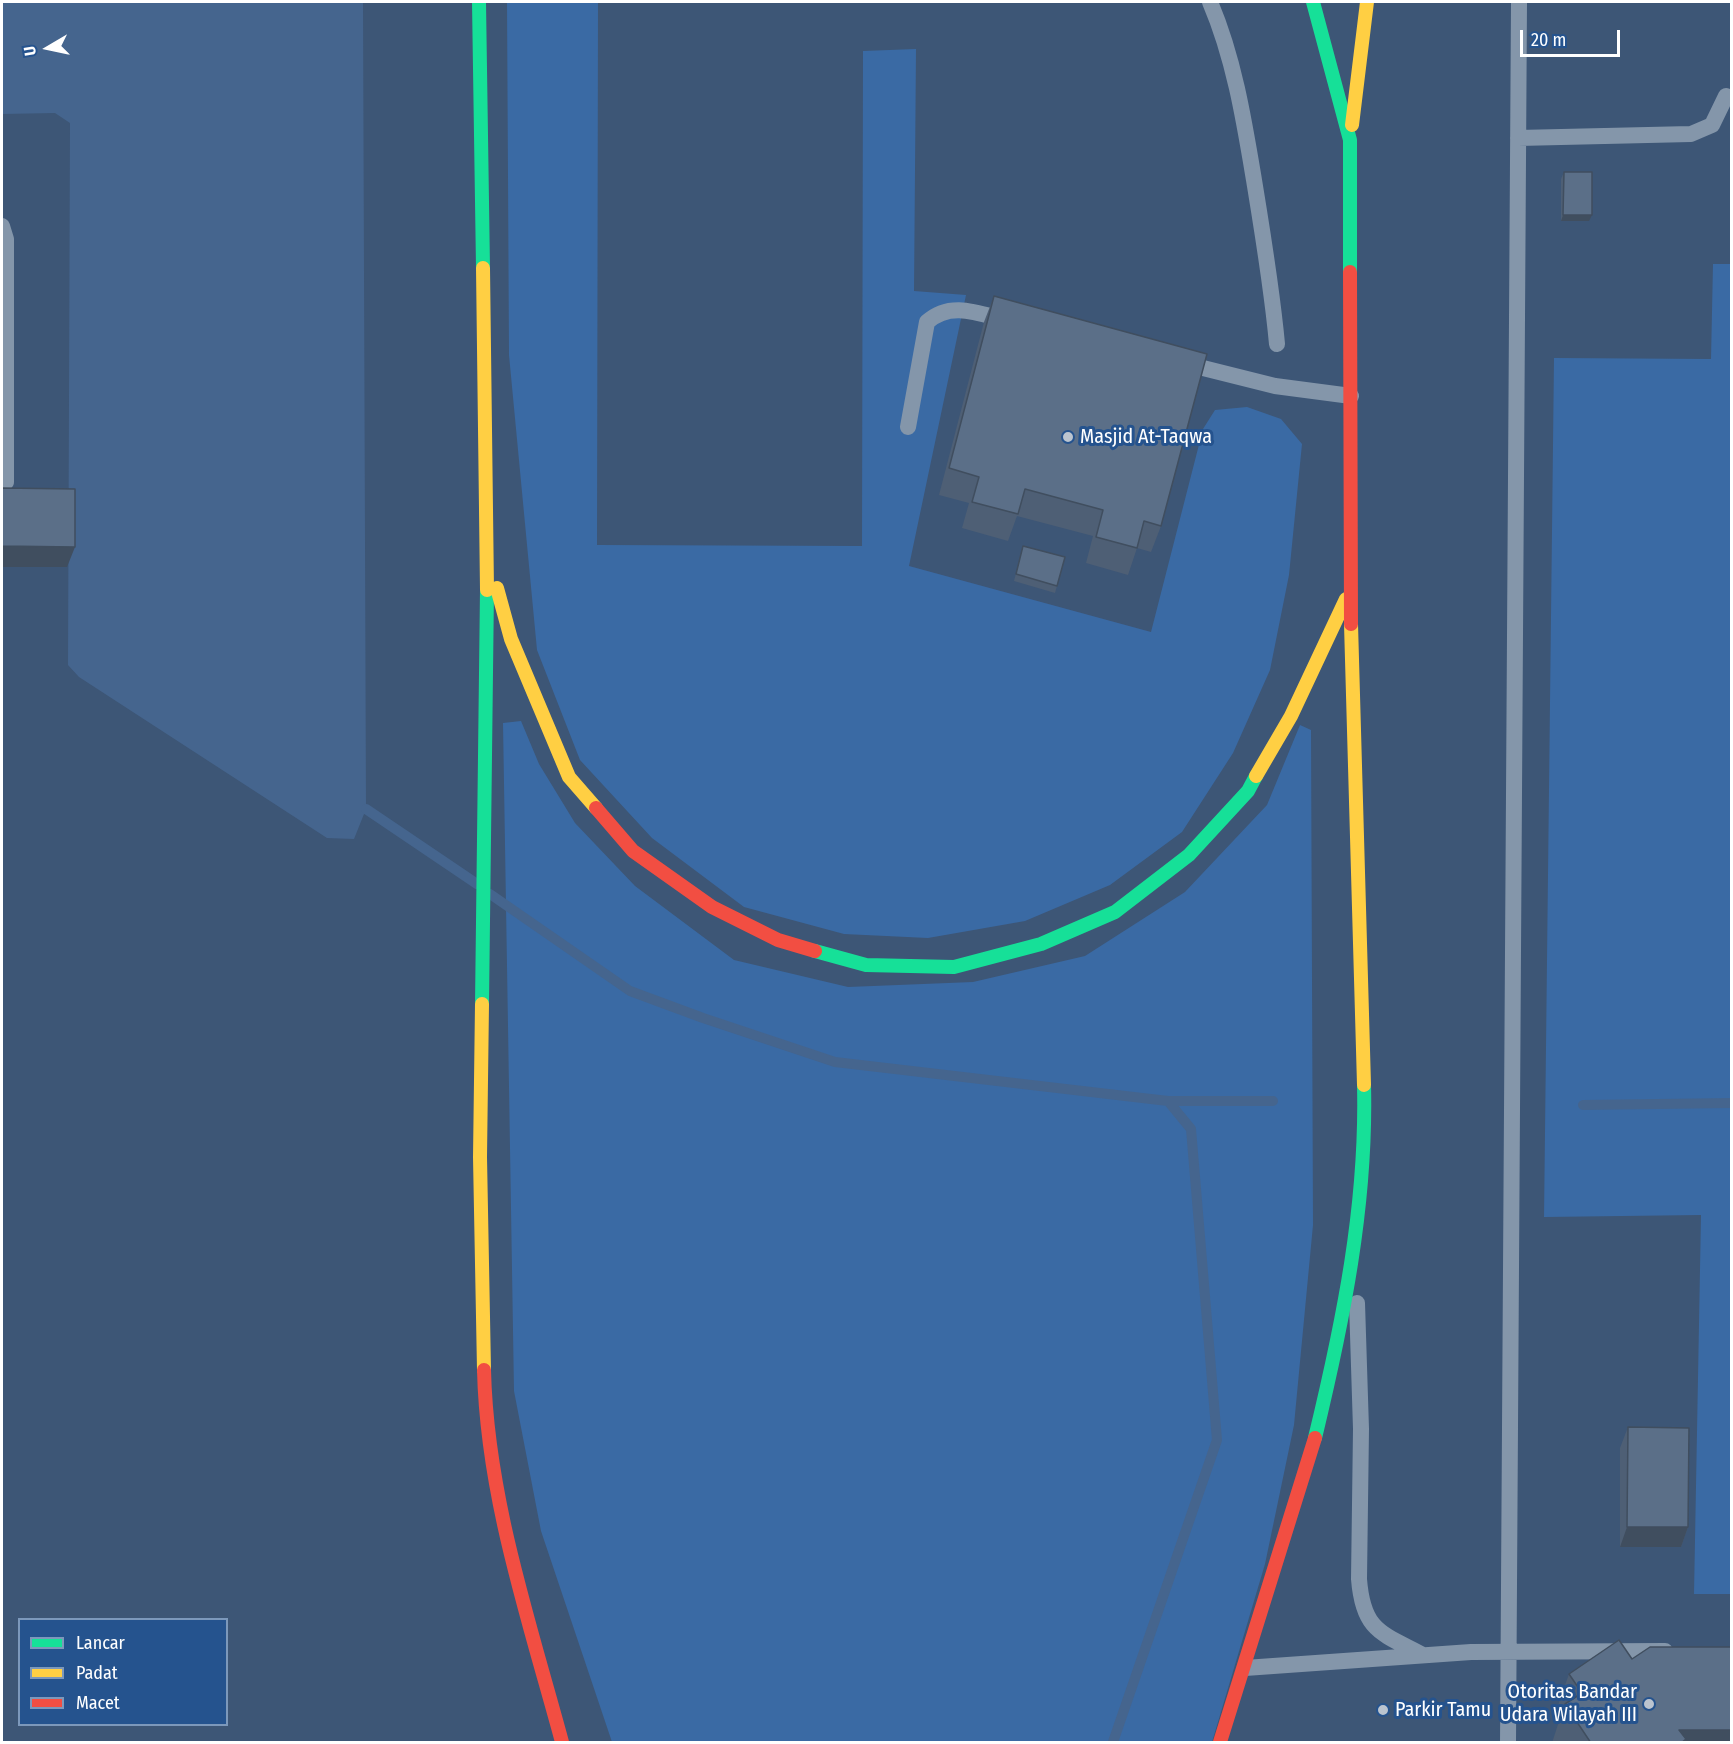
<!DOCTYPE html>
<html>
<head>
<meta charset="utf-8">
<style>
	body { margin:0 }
	#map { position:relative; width:1733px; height:1744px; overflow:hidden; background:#3d5676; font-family:"Fira Sans Condensed",sans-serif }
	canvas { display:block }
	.frame { position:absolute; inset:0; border:3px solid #fff; pointer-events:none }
	.legend { position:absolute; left:18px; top:1618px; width:210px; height:108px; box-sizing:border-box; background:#25538e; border:2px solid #7c98bb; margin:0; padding:8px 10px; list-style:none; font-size:18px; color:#fff }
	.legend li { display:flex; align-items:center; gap:12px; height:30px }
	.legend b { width:30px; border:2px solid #7c98bb }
	.north { position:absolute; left:18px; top:18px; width:60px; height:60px; -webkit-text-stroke:4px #25538e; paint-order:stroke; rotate:261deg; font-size:16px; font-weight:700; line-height:24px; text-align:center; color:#fff }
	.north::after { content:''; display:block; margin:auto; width:21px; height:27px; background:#fff; clip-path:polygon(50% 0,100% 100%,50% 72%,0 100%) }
	.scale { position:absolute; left:1520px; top:30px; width:100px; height:27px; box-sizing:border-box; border:3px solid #fff; border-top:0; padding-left:8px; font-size:18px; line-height:21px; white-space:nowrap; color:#fff; -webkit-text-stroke:4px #25538e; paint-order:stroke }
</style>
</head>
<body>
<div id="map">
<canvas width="1733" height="1744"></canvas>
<div class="frame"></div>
<ul class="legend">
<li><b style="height:8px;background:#16e098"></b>Lancar</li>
<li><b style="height:8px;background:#ffcf43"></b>Padat</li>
<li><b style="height:8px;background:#f24e42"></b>Macet</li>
</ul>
<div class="north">U</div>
<div class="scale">20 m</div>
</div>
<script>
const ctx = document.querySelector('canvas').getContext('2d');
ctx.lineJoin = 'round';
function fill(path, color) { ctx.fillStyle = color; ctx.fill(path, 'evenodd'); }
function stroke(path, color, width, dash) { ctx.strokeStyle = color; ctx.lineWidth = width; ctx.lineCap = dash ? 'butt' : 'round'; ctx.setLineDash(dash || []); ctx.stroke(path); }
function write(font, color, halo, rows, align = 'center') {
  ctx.font = font + ' "Fira Sans Condensed",sans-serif'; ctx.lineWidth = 6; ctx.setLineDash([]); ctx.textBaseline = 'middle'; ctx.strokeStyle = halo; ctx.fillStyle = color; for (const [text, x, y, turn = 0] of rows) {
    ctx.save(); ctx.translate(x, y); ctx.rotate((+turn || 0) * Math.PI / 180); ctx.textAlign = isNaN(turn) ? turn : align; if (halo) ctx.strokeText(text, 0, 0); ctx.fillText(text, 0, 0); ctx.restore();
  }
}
const green = new Path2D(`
	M507 2H598L597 545 862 546 863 51 916 49 914 291 966 295 909 566 1151 632 1203 429 1215 410 1247 407 1281 419 1302 444 1289 575 1270 670 1233 753 1182 832 1110 885 1025 921 928 938 844 934 744 907 652 838 580 760 537 650 509 355Z
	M1713 264H1732V1594H1694L1701 1215 1544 1217 1554 358 1711 359Z
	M521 721 539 764 575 823 635 886 734 960 848 987 973 982 1085 956 1185 892 1267 805 1300 725 1311 730 1313 1225 1294 1425 1265 1564 1212 1742H612L541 1531 514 1391 503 723Z`);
const water = new Path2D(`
	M2 2H363L366 809 354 839 327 838 79 677 68 665 70 123 55 113 2 114Z`);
const stream = new Path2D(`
	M366 809 477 884
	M490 894 630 991 703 1018 835 1062 1168 1101H1273
	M1583 1105 1732 1103
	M1113 1742 1217 1440 1191 1129 1168 1101`);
const lane = new Path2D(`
	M1210 2C1234 58 1244 120 1254 180 1263 235 1272 289 1277 344
	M1518 138 1691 134 1712 125 1726 96
	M2 226 6 239V482L2 485
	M1183 363 1275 386 1351 396
	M908 427 927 322C951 300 980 314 1009 321
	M1357 1303 1361 1429 1359 1579C1363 1631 1381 1633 1423 1655
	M1245 1668 1471 1652 1665 1651
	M1508 1742 1519 2`);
const fast = new Path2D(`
	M479 2 483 268
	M1313 2 1350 140V272
	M815 951 866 965 954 967 1041 944 1115 912 1189 855 1248 791 1256 776
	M482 1004 487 590
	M1315 1438C1343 1322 1367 1205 1364 1085`);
const slow = new Path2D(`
	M1352 125 1367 2
	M483 268 487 590
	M497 588 511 639 569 777 596 808
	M1351 624 1364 1085
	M1256 776 1291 716 1346 599
	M482 1004 480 1157 484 1370`);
const jam = new Path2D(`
	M1350 272 1351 624
	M596 808 633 851 712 907 778 940 815 951
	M484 1370C487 1497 529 1620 562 1742
	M1220 1742 1315 1438`);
const wall = new Path2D(`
	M1564 172 1589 221H1561V179Z
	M994 296 1161 526 1151 552 1137 548 1128 575 1086 563 1093 536 1017 516 1008 541 962 528 969 503 939 495 984 322Z
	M1023 546 1057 586 1055 593 1014 581Z
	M1628 1427 1688 1527 1681 1547H1620V1448Z
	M1632 1659 1731 1743H1552L1560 1718 1556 1711 1569 1674Z`);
const shadedWall = new Path2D(`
	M1563 215H1592L1589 221H1561Z
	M2 546 75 547 67 567H2Z
	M1627 1527H1688L1681 1547H1620Z
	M1679 1730H1731V1743H1675Z`);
const building = new Path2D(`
	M1564 172H1592V215H1563Z
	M994 296 1207 354 1161 526 1144 521 1137 548 1096 537 1103 510 1025 489 1018 514 972 502 979 477 949 468Z
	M2 488 75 489V547L2 546Z
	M1023 546 1065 557 1057 586 1016 574Z
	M1628 1427 1689 1428 1688 1527H1627Z
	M1619 1640 1632 1659 1650 1647H1731V1730H1679L1686 1739 1681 1743H1591L1565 1704 1582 1693 1569 1674Z`);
const markers = [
	[1068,437,6,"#bbc4cf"],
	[1649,1704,6,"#bbc4cf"],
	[1383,1710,6,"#bbc4cf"]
];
const poiNames = [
	["Masjid At-Taqwa",1080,437],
	["Otoritas Bandar",1637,1692,"right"],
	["Udara Wilayah III",1637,1715,"right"],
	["Parkir Tamu",1395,1710]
];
fill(green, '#3a6aa4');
fill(water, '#45658e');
stroke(stream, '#45658e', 10);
stroke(lane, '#8496aa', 16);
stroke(fast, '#16e098', 14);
stroke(slow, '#ffcf43', 14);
stroke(jam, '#f24e42', 14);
fill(wall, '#4e5f75');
fill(shadedWall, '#404e5f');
fill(building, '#5b6f88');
stroke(building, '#404e5f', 1.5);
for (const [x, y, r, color] of markers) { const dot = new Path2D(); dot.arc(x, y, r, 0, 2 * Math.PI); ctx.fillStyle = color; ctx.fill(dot); stroke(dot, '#25538e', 2); }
write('20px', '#fff', '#25538e', poiNames, 'left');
</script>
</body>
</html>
